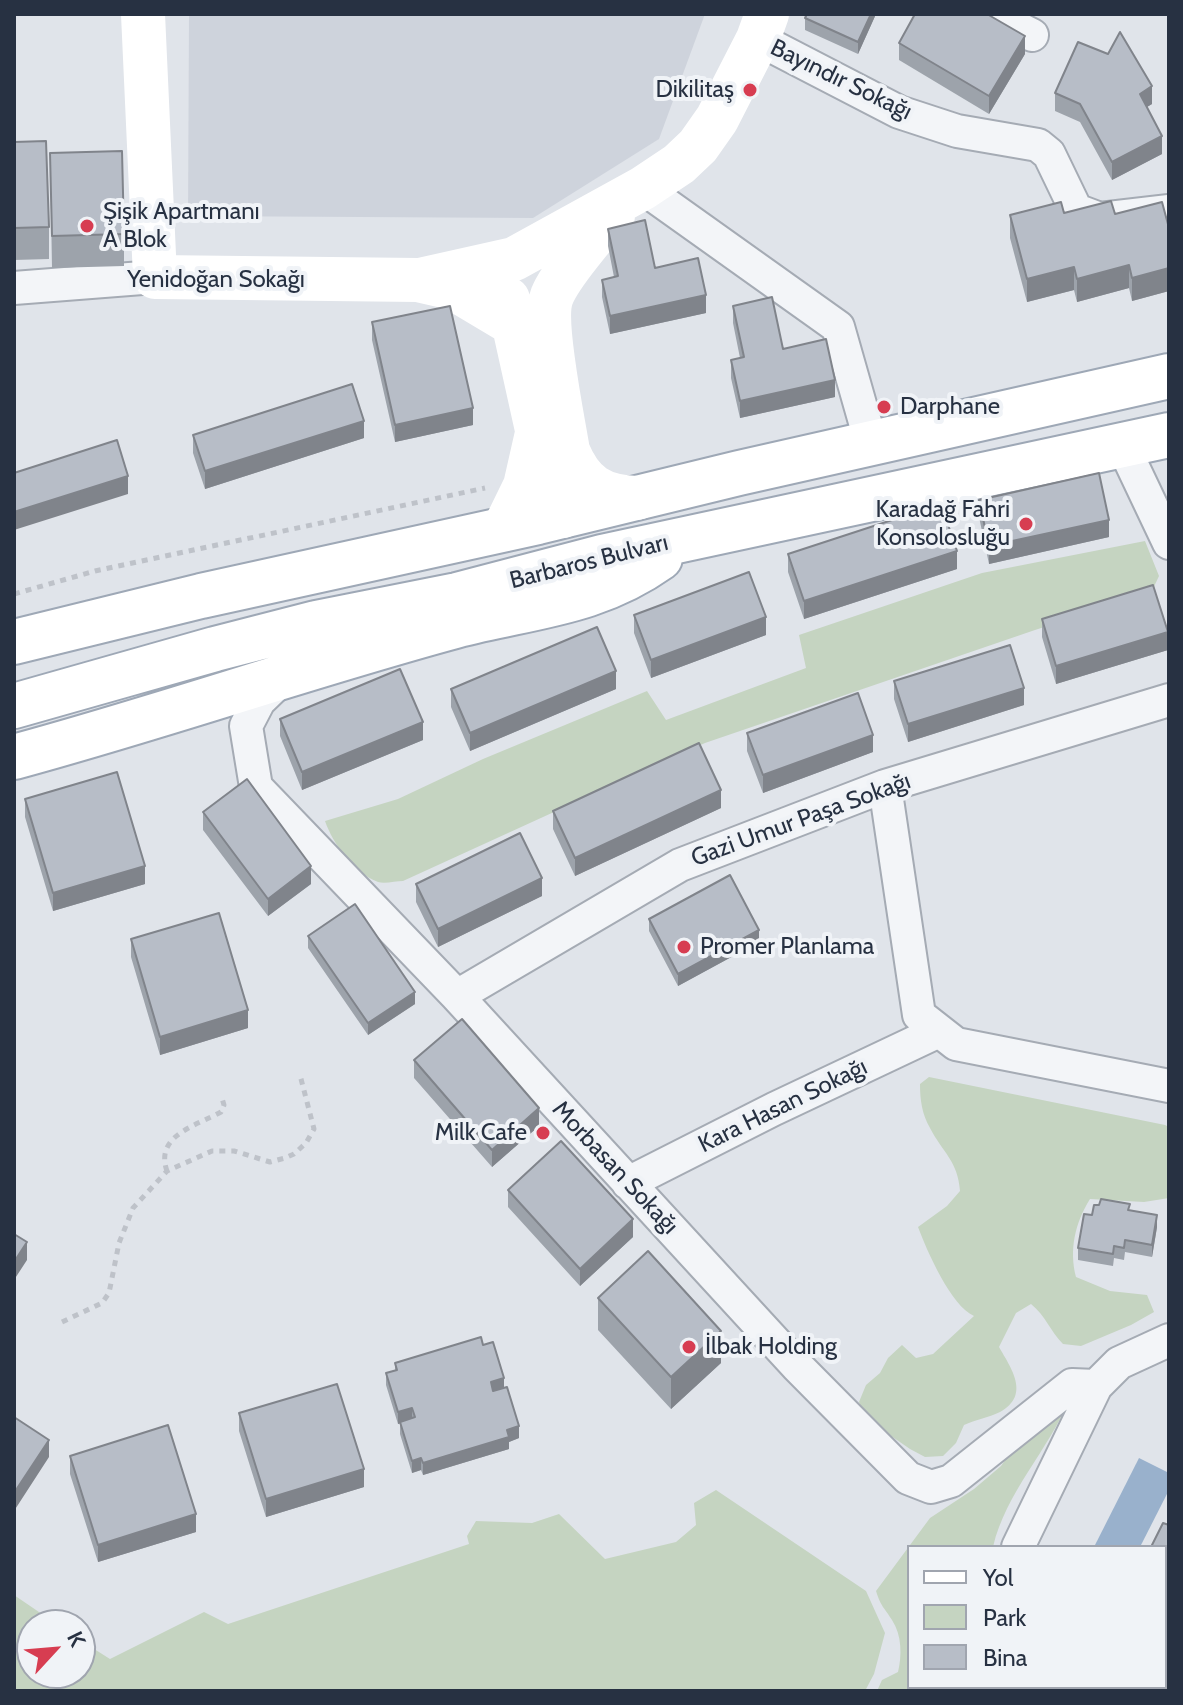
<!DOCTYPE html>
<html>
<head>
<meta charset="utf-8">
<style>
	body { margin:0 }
	#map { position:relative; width:1183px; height:1705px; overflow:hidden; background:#e0e4ea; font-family:Cabin,sans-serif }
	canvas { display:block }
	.frame { position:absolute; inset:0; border:16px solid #273142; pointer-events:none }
	.legend { position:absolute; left:907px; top:1545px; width:260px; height:144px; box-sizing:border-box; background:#f0f3f7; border:2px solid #a0a5af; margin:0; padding:10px 14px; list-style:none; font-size:24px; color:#273142 }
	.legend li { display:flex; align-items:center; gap:16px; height:40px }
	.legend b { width:40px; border:2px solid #a0a5af }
	.north { position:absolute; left:16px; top:1609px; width:80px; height:80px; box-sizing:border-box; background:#f0f3f7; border:2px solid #a0a5af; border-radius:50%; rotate:64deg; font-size:22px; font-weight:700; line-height:32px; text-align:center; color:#273142 }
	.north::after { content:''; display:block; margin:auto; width:28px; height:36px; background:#d73d51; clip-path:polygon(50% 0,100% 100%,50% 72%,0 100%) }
</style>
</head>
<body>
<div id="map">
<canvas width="1183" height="1705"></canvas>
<div class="frame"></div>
<ul class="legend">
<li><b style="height:10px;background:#fff"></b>Yol</li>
<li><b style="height:22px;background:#c5d4c1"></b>Park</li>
<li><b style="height:22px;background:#b7bdc7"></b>Bina</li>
</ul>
<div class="north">K</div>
</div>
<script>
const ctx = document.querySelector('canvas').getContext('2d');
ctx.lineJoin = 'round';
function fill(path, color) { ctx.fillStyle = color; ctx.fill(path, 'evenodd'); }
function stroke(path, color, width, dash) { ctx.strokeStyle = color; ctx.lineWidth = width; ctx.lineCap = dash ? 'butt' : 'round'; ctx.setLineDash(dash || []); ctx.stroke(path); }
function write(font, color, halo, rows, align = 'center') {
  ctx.font = font + ' Cabin,sans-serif'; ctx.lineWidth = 8; ctx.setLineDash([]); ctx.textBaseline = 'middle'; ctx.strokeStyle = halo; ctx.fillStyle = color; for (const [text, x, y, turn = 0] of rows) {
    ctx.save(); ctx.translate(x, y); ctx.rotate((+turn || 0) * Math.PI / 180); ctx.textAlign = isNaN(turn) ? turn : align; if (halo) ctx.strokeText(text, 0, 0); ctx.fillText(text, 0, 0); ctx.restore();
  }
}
const built = new Path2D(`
	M189 14H705L659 139 533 218 188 216Z`);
const green = new Path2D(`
	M1145 541 1159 576 1151 593 1035 630 705 743 403 881C396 881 385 884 378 882 354 873 333 844 325 821L398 799 483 759 647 691 666 720 806 668 799 635 982 573Z
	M929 1077 1165 1125 1169 1127V1198L1144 1202 1090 1199C1075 1223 1069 1250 1076 1277L1110 1291 1147 1295 1154 1312 1131 1325 1081 1346 1063 1344C1050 1331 1046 1316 1031 1304L1016 1313 999 1347C1011 1368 1031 1395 1000 1412 990 1417 975 1420 964 1425L956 1443 943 1456 925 1457 910 1449 865 1418 859 1402 866 1385 880 1373 888 1358 902 1345 916 1358 933 1354 974 1316C951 1306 927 1251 918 1227L947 1206 960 1191C958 1161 943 1153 930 1128 922 1114 920 1100 920 1084Z
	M1069 1400C1048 1451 1006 1492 993 1547H909V1687H967L961 1691H877L882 1680 898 1672C902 1656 902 1635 892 1620 884 1607 881 1607 876 1591L930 1518 974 1489 1001 1466 1012 1450Z
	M716 1490 866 1591 885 1633 874 1674 865 1691H14V1595L58 1625H32V1673H80V1640L110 1659 204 1612 228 1624 469 1544 467 1536 476 1521 532 1523 559 1514 605 1559 676 1542 696 1525 694 1503Z`);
const water = new Path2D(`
	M1139 1458 1169 1473V1490L1140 1547H1094Z`);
const path = new Path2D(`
	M14 594 95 571 485 488
	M167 1171C154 1135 198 1125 221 1112L224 1105 221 1095
	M62 1322 102 1303 109 1293 119 1243 133 1208 167 1171 212 1151H234L270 1162 285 1158 294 1154 306 1143 314 1129 300 1075`);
const street = new Path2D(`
	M990 14 1032 35
	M758 39 899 112 957 131 1038 145 1049 154 1076 210 1100 219 1169 211
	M643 188 838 327 871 443
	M14 288 155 277
	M1123 446 1169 543
	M285 676 259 701 246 726 256 787 457 996 797 1366 908 1478 931 1487 951 1481 1072 1385 1096 1386
	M885 786 919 1015 956 1044 1169 1086
	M457 996 680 865 885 786 1169 700
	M628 1183 774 1109 939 1031
	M1018 1547 1096 1386 1119 1363 1169 1340
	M1004 1691V1687
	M1085 1691 1087 1687`);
const secondary = new Path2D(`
	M143 14 155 277 418 280 453 288 515 325
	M613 216C597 231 560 276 552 296 542 321 563 419 568 451 582 485 601 497 637 498
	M420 280 514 259 643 188 679 164 698 146 717 119 758 39 767 14
	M508 299 537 430 563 516
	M504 529 525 486 537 433`);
const primary = new Path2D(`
	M14 642 201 596 538 522 739 473 1169 376
	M14 706 215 649 316 623 457 595 602 557 1169 435
	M14 757C162 717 307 666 455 626 530 606 594 605 660 558`);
const wall = new Path2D(`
	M807 14H876L858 54 805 30V18Z
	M899 43 1025 54 989 114 899 60Z
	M1055 93 1152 104 1147 107 1162 154 1112 180 1080 122 1055 111Z
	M14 142 49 227V259L14 260Z
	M50 153 124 234V266L52 268Z
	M1064 213 1115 214 1169 228V291L1132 301 1129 288 1077 302 1074 290 1027 302 1010 238V215Z
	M608 229 655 268 706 313 610 334 602 297V280L614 277 608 246Z
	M733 306 783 349 835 397 740 418 731 378V360L740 358 733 323Z
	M372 322 473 425 395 442 372 340Z
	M193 435 364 438 205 489 193 453Z
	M979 500 1109 537 989 564 979 517Z
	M788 554 957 569 804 619 788 572Z
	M634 615 766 635 651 678 634 633Z
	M1042 619 1168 650 1056 684 1042 637Z
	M894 681 1024 705 908 742 894 699Z
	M451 689H616L470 751 451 707Z
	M280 719 423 740 302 790 280 736Z
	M747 733 873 752 763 793 747 751Z
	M25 799 145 884 53 911 25 817Z
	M721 808 575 876 553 829V811Z
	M203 812 311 884 268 916 203 830Z
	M416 884 542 896 438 947 416 902Z
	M649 919 759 942 678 986 649 931Z
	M308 936 415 1004 368 1035 308 948Z
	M131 939 248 1028 160 1055 131 957Z
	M414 1060 539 1126 492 1167 414 1078Z
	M508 1190 633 1237 580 1286 508 1207Z
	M1130 1210 1157 1227 1152 1257 1125 1252 1124 1260 1114 1258 1113 1266 1078 1260V1248L1092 1215Z
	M598 1298 721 1363 671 1409 598 1330Z
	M483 1345 504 1388 519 1438 509 1442V1449L423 1475 421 1470 412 1473 400 1434V1423L398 1424 386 1385V1373L395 1370V1363Z
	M239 1413 364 1487 266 1517 239 1431Z
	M70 1456 196 1532 98 1562 70 1474Z
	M1169 1525V1691L1165 1687V1547Z`);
const shadedWall = new Path2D(`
	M871 14H876L858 54V42Z
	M1025 36V54L989 114V96Z
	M1152 86V104L1140 111V94Z
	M1162 136V154L1112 180V162Z
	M1129 265V288L1077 302V279Z
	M1074 267V290L1027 302V279Z
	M1169 268V291L1132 301V278Z
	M706 295V313L610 334V316Z
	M835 380V397L740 418V401Z
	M473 408V425L395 442V425Z
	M364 421V438L205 489V471Z
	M128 476V494L14 530V512Z
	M1109 520V537L989 564V546Z
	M957 551V569L804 619V601Z
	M766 617V635L651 678V660Z
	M1168 632V650L1056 684V666Z
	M616 671V689L470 751V733Z
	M1024 688V705L908 742V724Z
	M423 722V740L302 790V772Z
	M873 735V752L763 793V775Z
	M721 790V808L575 876V858Z
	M145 866V884L53 911V893Z
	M311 866V884L268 916V899Z
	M542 878V896L438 947V929Z
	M759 930V942L678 986V974Z
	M415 992V1004L368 1035V1023Z
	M248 1010V1028L160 1055V1037Z
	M539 1108V1126L492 1167V1150Z
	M1157 1215V1227L1152 1257V1245Z
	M633 1219V1237L580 1286V1269Z
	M27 1242V1260L14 1280V1262Z
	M721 1331V1363L671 1409V1377Z
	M504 1378V1390L491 1394V1382Z
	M412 1408V1420L398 1424V1412Z
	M519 1426V1438L509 1442V1449L423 1475V1463Z
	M49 1440V1457L14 1511V1493Z
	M421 1458V1470L412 1473V1461Z
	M364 1469V1487L266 1517V1499Z
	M196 1514V1532L98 1562V1545Z`);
const building = new Path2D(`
	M807 14H871L858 42 805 18Z
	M915 14H987L1025 36 989 96 899 43Z
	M1120 32 1152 86 1140 94 1162 136 1112 162 1080 104 1055 93 1078 42 1108 54Z
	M46 141 49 227 14 228V142Z
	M122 151 124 234 52 236 50 153Z
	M1111 201 1115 214 1162 202 1169 228V268L1132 278 1129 265 1077 279 1074 267 1027 279 1010 215 1061 202 1064 213Z
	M645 220 655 268 698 258 706 295 610 316 602 280 618 276 608 229Z
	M772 297 783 349 826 339 835 380 740 401 731 360 744 357 733 306Z
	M450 306 473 408 395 425 372 322Z
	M352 384 364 421 205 471 193 435Z
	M117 440 128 476 14 512V473Z
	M1099 473 1109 520 989 546 979 500Z
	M941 504 957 551 804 601 788 554Z
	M749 572 766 617 651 660 634 615Z
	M1153 585 1168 632 1056 666 1042 619Z
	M597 627 616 671 470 733 451 689Z
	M1010 645 1024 688 908 724 894 681Z
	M400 669 423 722 302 772 280 719Z
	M858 693 873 735 763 775 747 733Z
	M699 743 721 790 575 858 553 811Z
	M117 772 145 866 53 893 25 799Z
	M247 779 311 866 268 899 203 812Z
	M520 833 542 878 438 929 416 884Z
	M730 875 759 930 678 974 649 919Z
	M355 904 415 992 368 1023 308 936Z
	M219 913 248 1010 160 1037 131 939Z
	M462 1019 539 1108 492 1150 414 1060Z
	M561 1141 633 1219 580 1269 508 1190Z
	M1101 1199 1130 1204 1128 1210 1157 1215 1152 1245 1125 1240 1124 1248 1114 1246 1113 1254 1078 1248 1084 1214 1092 1215 1094 1205H1099Z
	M14 1234 27 1242 14 1262Z
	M648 1251 721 1331 671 1377 598 1298Z
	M481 1337 483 1345 493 1342 504 1378 491 1382 493 1391 507 1387 519 1426 507 1430 509 1437 423 1463 421 1458 412 1461 400 1422 415 1417 412 1408 398 1412 386 1373 397 1370 395 1363Z
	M337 1384 364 1469 266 1499 239 1413Z
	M14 1417 49 1440 14 1493Z
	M168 1425 196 1514 98 1545 70 1456Z
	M1163 1523 1169 1525V1610L1165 1608V1547H1151Z
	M1165 1633 1169 1634V1691H1097L1098 1687H1165Z`);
const markers = [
	[750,90,8,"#d73d51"],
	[87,226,8,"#d73d51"],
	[884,407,8,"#d73d51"],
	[1026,524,8,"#d73d51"],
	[684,947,8,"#d73d51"],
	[543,1133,8,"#d73d51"],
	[689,1347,8,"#d73d51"]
];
const streetNames = [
	["Bayındır Sokağı",841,80,26],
	["Yenidoğan Sokağı",216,280],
	["Barbaros Bulvarı",589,562,-14],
	["Gazi Umur Paşa Sokağı",801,820,-20],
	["Kara Hasan Sokağı",783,1106,-26],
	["Morbasan Sokağı",615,1168,47]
];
const poiNames = [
	["Dikilitaş",734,90,"right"],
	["Şişik Apartmanı",103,212],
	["A Blok",103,240],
	["Darphane",900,407],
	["Karadağ Fahri",1010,510,"right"],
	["Konsolosluğu",1010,538,"right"],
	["Promer Planlama",700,947],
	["Milk Cafe",527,1133,"right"],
	["İlbak Holding",705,1347]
];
fill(built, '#ced3dc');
fill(green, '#c5d4c1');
fill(water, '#99b1cc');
stroke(street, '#a5abb4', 36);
stroke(primary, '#9ea8b6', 48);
stroke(path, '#bec2c9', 5, [6, 6]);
stroke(street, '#f3f5f8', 32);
stroke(secondary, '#fff', 44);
stroke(primary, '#fff', 44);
fill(wall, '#9da3ab');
fill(shadedWall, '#80848b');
fill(building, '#b7bdc7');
stroke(building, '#80848b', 2);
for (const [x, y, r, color] of markers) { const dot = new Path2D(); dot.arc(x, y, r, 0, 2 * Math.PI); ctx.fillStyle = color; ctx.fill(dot); stroke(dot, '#f0f3f7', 3); }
write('24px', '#273142', '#f0f3f7', streetNames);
write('24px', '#273142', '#f0f3f7', poiNames, 'left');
</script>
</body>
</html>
